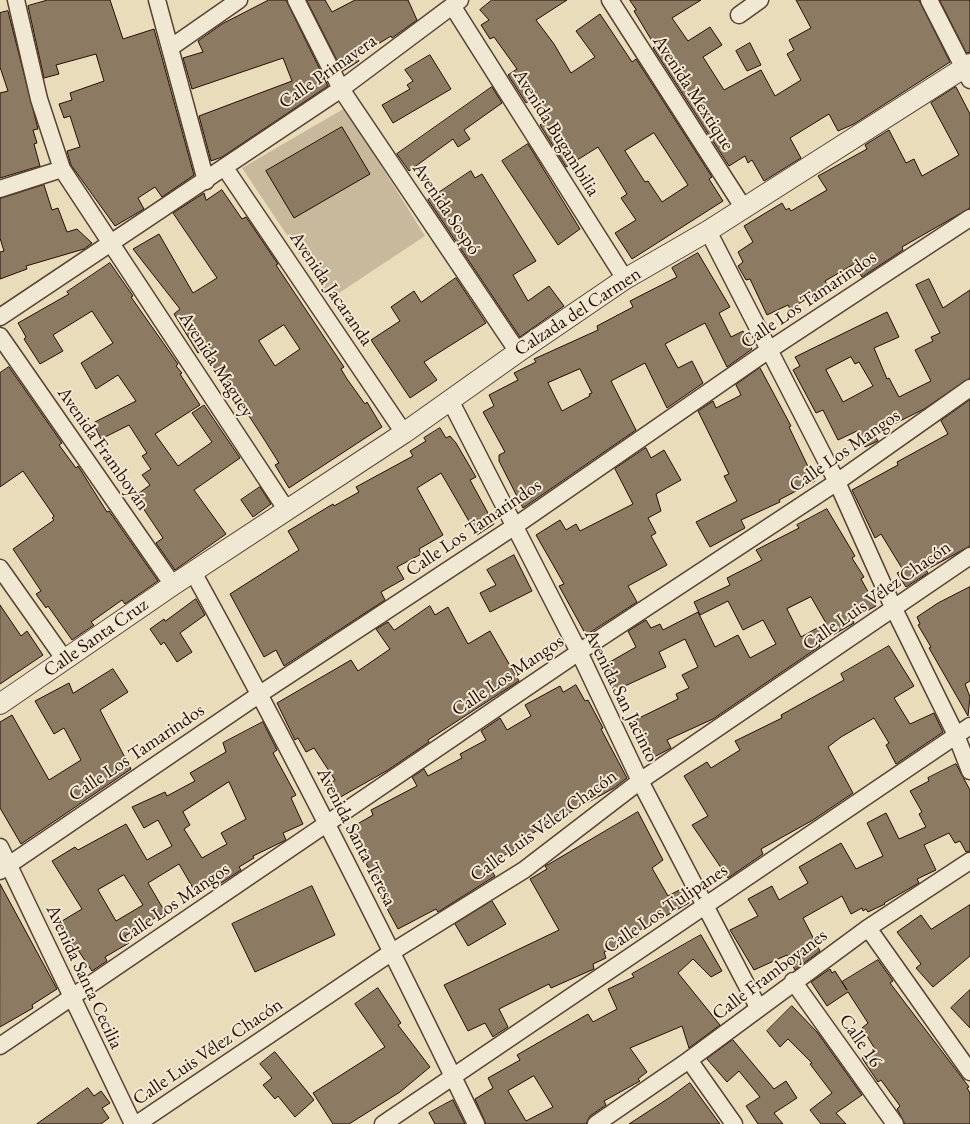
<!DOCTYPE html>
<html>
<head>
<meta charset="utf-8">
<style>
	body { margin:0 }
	canvas { display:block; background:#e9dcbb }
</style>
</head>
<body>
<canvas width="970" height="1124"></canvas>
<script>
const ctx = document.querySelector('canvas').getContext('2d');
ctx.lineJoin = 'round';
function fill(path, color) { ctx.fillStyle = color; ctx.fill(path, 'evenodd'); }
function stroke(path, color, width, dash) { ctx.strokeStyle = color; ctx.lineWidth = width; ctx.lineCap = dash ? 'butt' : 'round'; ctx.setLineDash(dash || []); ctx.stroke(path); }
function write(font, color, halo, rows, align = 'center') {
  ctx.font = font + ' "EB Garamond",serif'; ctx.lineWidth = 4; ctx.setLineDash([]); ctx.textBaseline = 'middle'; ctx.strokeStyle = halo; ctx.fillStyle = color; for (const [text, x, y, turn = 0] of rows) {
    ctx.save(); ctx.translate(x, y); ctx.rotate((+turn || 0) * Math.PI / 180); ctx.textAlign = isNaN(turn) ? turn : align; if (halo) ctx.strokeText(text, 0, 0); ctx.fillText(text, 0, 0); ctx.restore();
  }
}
const green = new Path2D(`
	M345 108 425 236 330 299 242 168Z`);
const building = new Path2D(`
	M48 0H110L123 39 154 29 159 47 194 175 162 197 155 187 138 198 144 209 115 226 71 165 67 151 80 147 70 116 64 118 59 104 72 100 70 93 104 81 96 54 56 65 59 74 44 78 28 6Z
	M269 0H286L328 86 222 157 211 161 199 116 292 81 283 58 192 89 183 58 203 52 198 41 222 24Z
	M307 0H325L332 12 355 0H408L417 20 392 38 391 36 357 57 359 61 343 71Z
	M492 0H567L536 20 554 44 571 73 595 57 576 31 600 14 632 62 636 59 712 177 709 179 723 201 632 259 615 233 636 220 621 198 627 194 598 147 566 167 540 125 549 118 535 97 526 103 508 75 517 69 494 37 490 39 481 25 489 20 480 10ZM654 133 688 185 662 202 648 181 645 182 625 151Z
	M630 0H701L672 18 688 41 710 27 722 45 703 57 724 90 761 70 775 96 801 80 787 54 794 50 789 40 811 28 796 0H919L950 62 854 124 838 131 829 114 790 138 801 158 764 181 752 160 748 163 745 156 729 166 653 48 655 46 634 11 636 10Z
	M940 0H970V52L967 53Z
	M8 11 38 129 33 130 37 143 34 144 40 166 0 178V93L8 91 0 67V13Z
	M750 43 761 65 747 71 736 51Z
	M430 55 451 89 393 123 382 105 410 89 407 85 413 81 405 70Z
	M492 87 502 103 464 130 470 139 458 147 453 139 409 171 397 154Z
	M956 87 970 114V208L902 247 903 250 862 277 854 264 825 281 828 286 790 309 788 305 767 315 750 279 746 280 738 266 743 262 738 252 753 242 744 226 782 203 786 210 789 208 791 211 827 190 818 176 867 149 865 145 889 130 906 163 914 159 922 176 959 155 931 103Z
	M342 127 370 174 294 218 266 171Z
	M528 144 580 229 558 245 502 161Z
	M471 171 475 178 482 174 536 261 513 275 528 301 549 286 564 306 520 337 428 200Z
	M44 185 52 210 58 208 67 232 77 229 92 243 84 249 26 266 27 269 0 279V252L4 251 0 238V199Z
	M222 190 242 219 246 217 278 264 276 265 344 367 341 369 347 379 365 404 367 402 382 427 289 488 275 465 279 463 262 436 247 413 244 415 203 350 198 353 174 314 180 309 133 249 159 234 193 293 217 278 173 213 204 193 206 200ZM284 325 300 349 275 366 259 341Z
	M698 253 730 307 719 313 731 337 743 331 752 349 727 367 705 323 665 344 678 368 692 361 703 383 667 408 645 363 611 381 636 430 523 508 499 461V455L505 452 483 412 494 406 489 395 518 380 514 373 536 362 534 359 598 330 597 326 633 307 630 301 677 277 672 268ZM580 369 592 393 589 394 590 396 562 411 548 383Z
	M110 263 133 296 131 297 178 364 176 366 182 373 180 374 200 405 155 434 178 466 212 442 192 413 204 405 240 458 194 490 226 534 175 570 156 543 163 538 135 496 150 485 142 475 151 469 142 456 147 453 129 425 101 439 93 423 136 401 118 375 96 389 81 363 113 343 92 311 53 335 63 351 40 364 24 339 26 337 18 323 69 294 67 292Z
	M456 278 486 323 424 362 437 380 410 398 371 340 400 321 391 307 414 291 421 302Z
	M929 279 943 308 970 290V378L924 409 874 434 878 441 865 447 857 431 838 440 823 410 816 413 793 370 800 366 795 357 887 312 899 337 874 348 887 379 889 378 899 397 931 381 915 350 933 341 931 337 940 333 916 285ZM851 357 855 364 859 362 873 386 843 402 826 370Z
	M9 367 62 443 59 445 76 468 78 466 107 512 109 511 158 581 125 604 122 600 91 622 94 625 72 640 48 606 46 608 36 594 41 591 13 549 54 520 52 518 54 516 23 471 0 487V373Z
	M760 368 791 426 789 427 815 481 779 500 780 502 741 520 745 528 710 547 696 522 737 501 724 476 729 474 698 411 713 401 716 408 741 395 736 385Z
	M970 400V546L926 570 928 573 906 587 897 573 903 570 881 534 875 538 852 490 898 465 897 462 948 434 941 421Z
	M440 428 446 438 450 436 456 443 476 477 470 480 494 524 477 535 441 473 417 488 443 535 419 549 421 554 397 567 404 579 381 592 385 600 284 666 276 650 264 657 230 594 299 550 288 531 333 504 334 506 359 492 356 487 413 456 410 451 426 441 424 438Z
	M646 448 651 458 664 450 681 480 656 494 661 511 648 518 656 533 651 536 667 565 628 586 637 602 586 635 559 586 564 584 536 535 560 520 566 530 576 524 580 531 633 504 615 469Z
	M260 487 271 504 253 517 241 500Z
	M827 509 855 556 852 558 864 577 861 579 876 606 852 619 854 623 819 643 820 646 713 719 667 740 671 748 654 757 635 720 678 699 676 694 689 688 682 675 698 667 685 639 659 652 666 667 614 691 601 667 636 647 628 631 646 620 651 628 660 624 663 630 698 612 715 647 738 635 750 658 776 644 763 620 743 630 728 601 700 615 694 602 730 585 727 578 762 560 756 550 799 528 797 525ZM811 597 826 623 801 637 787 609Z
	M514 555 532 591 490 612 480 593 496 585 487 570Z
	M970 587V681L965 684 970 697 968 716 929 648 931 647 918 625 920 624 917 617 938 603Z
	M196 599 205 615 180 633 192 652 177 662 164 642 161 645 150 629 164 619 165 621Z
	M0 605 21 636 27 631 43 655 0 684Z
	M430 606 435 615 448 607 468 644 490 631 519 681 428 740 429 742 388 770 337 799 327 786 335 780 314 748 306 752 298 738 295 740 277 703 351 660 358 671 390 649 376 629 388 622 394 630Z
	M889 646 914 686 894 698 910 724 934 713 943 732 896 764 886 745 889 743 874 718 841 737 828 747 853 793 813 820 761 849 763 854 728 878 692 825 708 816 684 776 707 762 711 768 740 750 735 741 782 718 781 715 844 680 841 674Z
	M113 669 128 692 100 710 131 769 21 844 0 808V722L12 715 49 780 81 760 64 728 54 734 35 701 69 683 73 693Z
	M576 685 585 701 588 700 603 728 601 729 627 778 614 788 531 834 534 840 497 859 499 863 490 868 495 876 438 912 436 909 398 929 378 892 381 890 347 830 373 815 371 810 417 786 412 777 424 769 428 776 462 758 460 754 486 740 481 731 500 718 507 730 531 716 525 705 560 686 563 692Z
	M263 722 277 750 273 753 296 795 291 798 303 824 283 833 286 840 253 856 254 858 239 867 241 870 218 885 217 883 197 895 179 864 148 883 165 912 125 936 129 943 105 957 107 961 92 971 78 950 74 953 57 924 82 909 52 861 75 847 78 850 126 824 147 860 172 846 158 820 144 828 132 807 165 792 167 796 195 781 190 773 226 752 223 743ZM229 782 246 819 221 833 227 844 202 858 184 829 190 825 183 812ZM124 875 143 905 116 921 98 890Z
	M956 764 970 790V851L966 852 960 841 955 843 949 833 924 845 936 870 917 879 919 883 884 903 885 904 868 912 866 909 863 911 862 908 851 914 842 896 803 918 820 951 795 970 787 955 754 970 730 930 758 916 748 899 772 886 779 900 808 883 799 867 841 843 856 869 883 856 867 823 886 813 899 839 926 827 919 814 922 812 910 791 929 781 928 778Z
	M638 812 663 860 652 868 668 896 681 889 689 903 637 932 639 936 604 952 606 958 593 964 594 969 551 988 549 984 499 1009 508 1027 494 1036 493 1037 485 1023 468 1031 444 985 559 930 530 879 547 869 545 866 549 864Z
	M0 884 57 989 32 1005 33 1008 0 1027Z
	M312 886 335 935 255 972 232 924Z
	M492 901 506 924 468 946 455 924Z
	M970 905V956L933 987 916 968 921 964 897 932 921 915 931 929Z
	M701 935 722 971 711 977 693 959 678 973 720 1025 689 1048 682 1026 630 1048 647 1072 638 1079 640 1081 604 1101 606 1105 590 1116 586 1124H486L475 1099 493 1088 488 1078 520 1060 517 1055 588 1014 593 1022 617 1009 608 989 634 977 632 974ZM534 1076 553 1107 526 1121 508 1091Z
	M878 960 893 981 890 983 969 1087 967 1088 970 1093V1124H905L897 1109 900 1106 881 1080 878 1082 862 1058 875 1049 862 1028 868 1023 848 992 827 1006 811 982 830 969 832 973 835 971 847 990 842 982Z
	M378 988 401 1023 398 1025 430 1067 400 1092 349 1124H333L313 1093 385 1047 355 1004Z
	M970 990V1028L951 1008Z
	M792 1006 817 1032 862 1095 836 1113 846 1124H821L810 1110 832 1093 810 1064 812 1063 788 1039 780 1047 767 1031Z
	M733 1040 774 1089 786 1081 797 1098 774 1113 783 1124H758L746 1106 760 1097 739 1071 727 1082 707 1059Z
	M275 1052 314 1100 295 1117 278 1096 275 1099 263 1085 272 1078 260 1064Z
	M690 1083 720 1124H629L669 1098Z
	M88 1088 94 1096 101 1091 110 1103 102 1108 109 1118 101 1124H37Z
	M453 1100 465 1124H435L429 1113Z`);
const minor = new Path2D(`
	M16 0 39 99 62 169 286 509
	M157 0 206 181
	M296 0 341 89 518 352
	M610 0 743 207
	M929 0 970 80
	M453 7 625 279
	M739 15 760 0
	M170 48 239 0
	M225 168 404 433
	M0 189 62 169
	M708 231 837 482 894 609 956 735 970 771
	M0 317 341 89 460 0
	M0 336 173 585
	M450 400 579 652 640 781 758 1007
	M0 568 65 660
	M193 572C293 753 386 938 476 1124
	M0 847 133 1124
	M0 871 260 694 515 526 769 350 970 218
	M868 928 970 1072
	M793 981 895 1124
	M0 1046 579 652 837 482 970 388
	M689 1060 734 1124
	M137 1124 392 952 524 870 640 781 970 556
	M383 1124 970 726
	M596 1124 689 1060 868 928 970 861`);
const tertiary = new Path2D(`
	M0 704 173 585 404 433 518 352 625 279 708 231 970 64`);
const streetNames = [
	["Calle Primavera",328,72,-35],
	["Avenida Mextique",693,93,57],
	["Avenida Bugambilia",556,133,58],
	["Avenida Sospó",446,209,56],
	["Avenida Jacaranda",331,289,56],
	["Calle Los Tamarindos",809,300,-34],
	["Calzada del Carmen",578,312,-33],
	["Avenida Maguey",216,365,57],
	["Avenida Framboyán",103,449,55],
	["Calle Los Mangos",845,451,-35],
	["Calle Los Tamarindos",474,528,-34],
	["Calle Luis Vélez Chacón",877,596,-35],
	["Calle Santa Cruz",96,638,-35],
	["Calle Los Mangos",508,676,-34],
	["Avenida San Jacinto",621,696,64],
	["Calle Los Tamarindos",137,753,-34],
	["Calle Luis Vélez Chacón",544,826,-36],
	["Avenida Santa Teresa",356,837,63],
	["Calle Los Mangos",174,904,-34],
	["Calle Los Tulipanes",666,909,-34],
	["Calle Framboyanes",770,975,-37],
	["Avenida Santa Cecilia",84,977,65],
	["Calle 16",860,1041,55],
	["Calle Luis Vélez Chacón",208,1052,-34]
];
fill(green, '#c8b99c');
fill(building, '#8c7a63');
stroke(building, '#270f04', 1);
stroke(minor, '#584232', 19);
stroke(tertiary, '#584232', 22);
stroke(minor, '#f1e8d3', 16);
stroke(tertiary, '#f1e8d3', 20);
write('19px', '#270f04', '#f1e8d3', streetNames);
</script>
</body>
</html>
